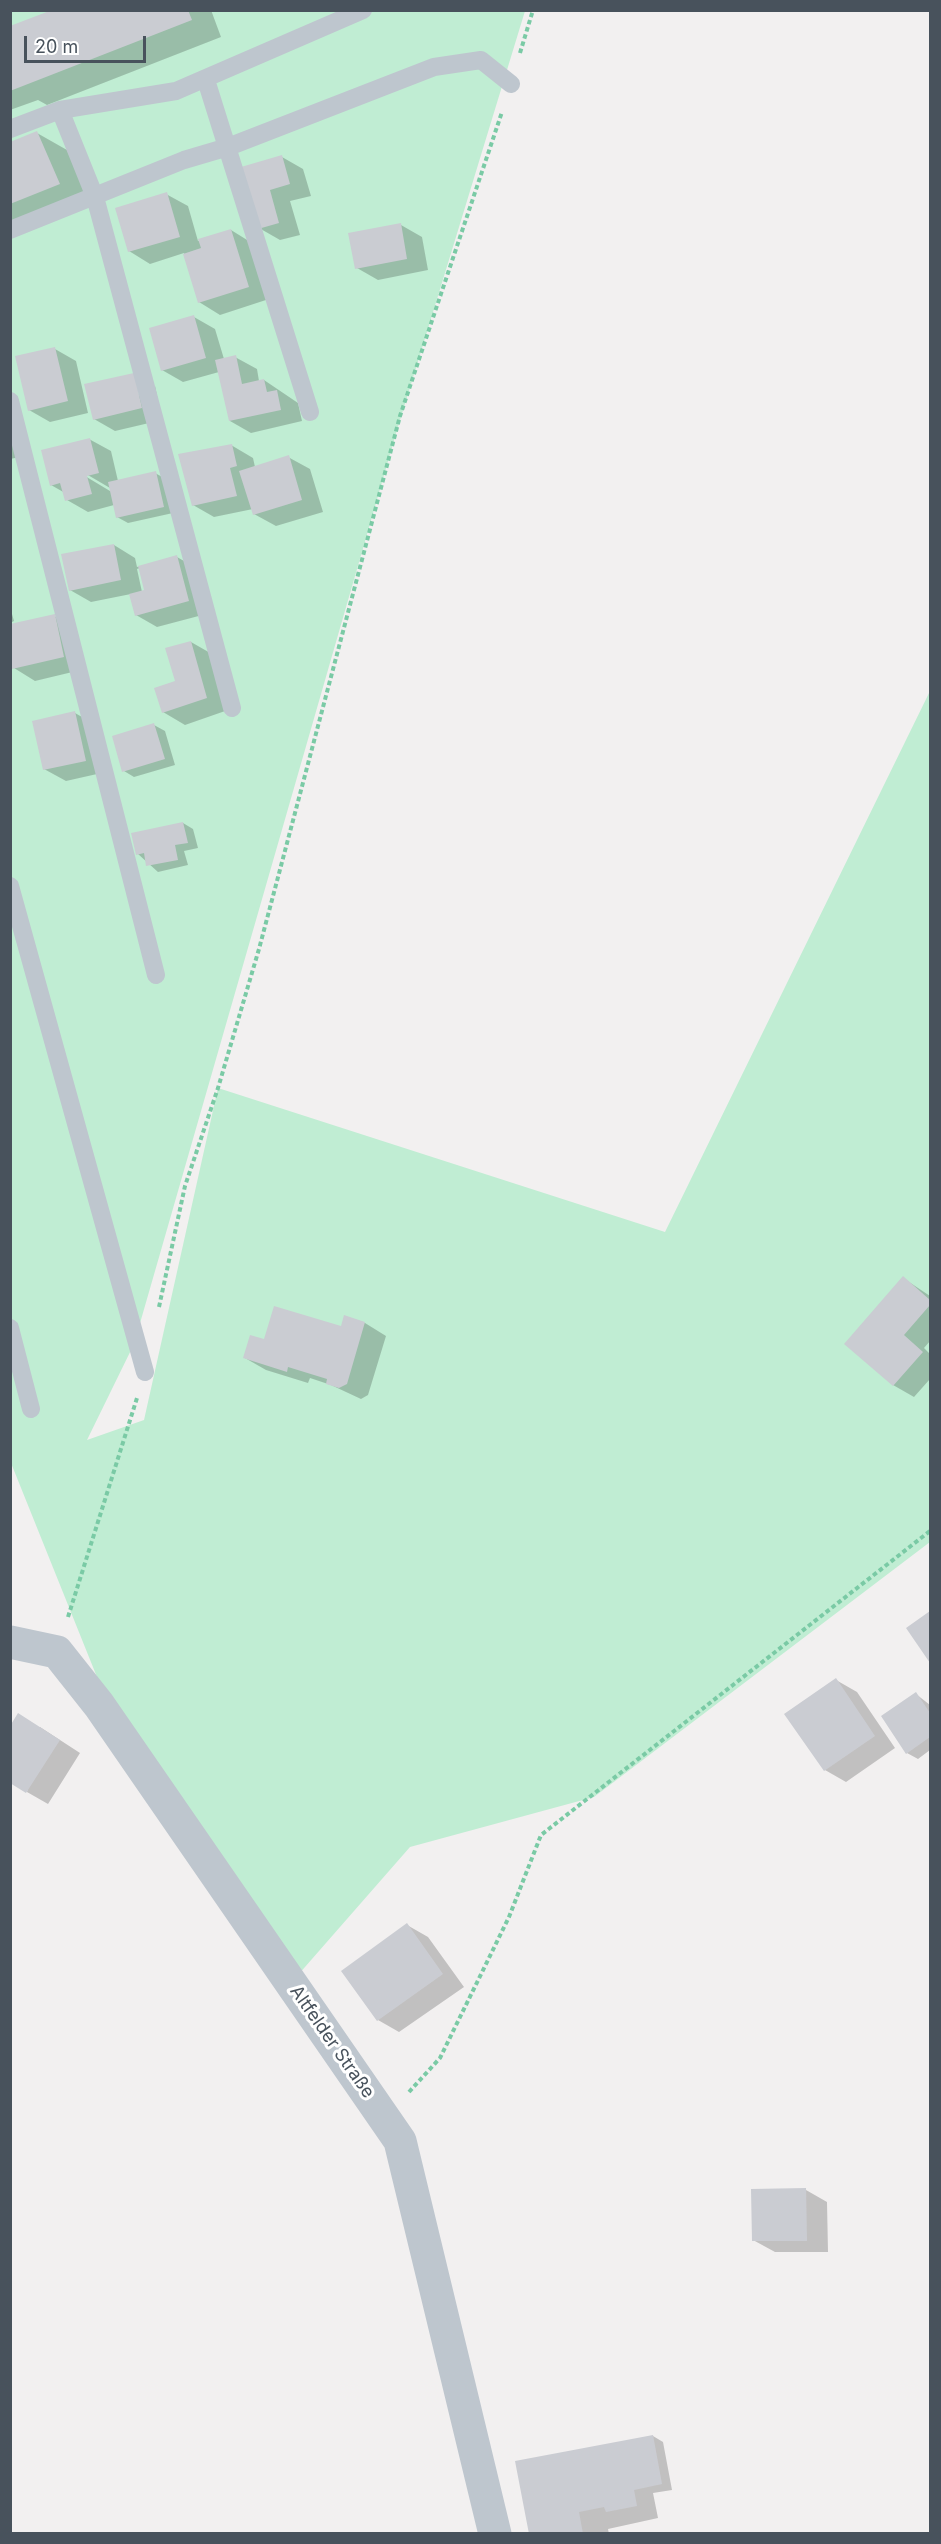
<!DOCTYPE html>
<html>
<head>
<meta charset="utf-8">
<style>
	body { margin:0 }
	#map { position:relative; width:941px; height:2544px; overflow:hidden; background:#f2f0f0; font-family:Inter,sans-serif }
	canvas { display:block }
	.frame { position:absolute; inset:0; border:12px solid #48525c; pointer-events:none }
	.scale { position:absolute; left:24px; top:36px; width:122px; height:27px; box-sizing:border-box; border:3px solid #48525c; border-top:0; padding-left:8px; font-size:18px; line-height:21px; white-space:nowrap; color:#48525c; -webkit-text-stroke:4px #fff; paint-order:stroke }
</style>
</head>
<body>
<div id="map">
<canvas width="941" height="2544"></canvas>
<div class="frame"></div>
<div class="scale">20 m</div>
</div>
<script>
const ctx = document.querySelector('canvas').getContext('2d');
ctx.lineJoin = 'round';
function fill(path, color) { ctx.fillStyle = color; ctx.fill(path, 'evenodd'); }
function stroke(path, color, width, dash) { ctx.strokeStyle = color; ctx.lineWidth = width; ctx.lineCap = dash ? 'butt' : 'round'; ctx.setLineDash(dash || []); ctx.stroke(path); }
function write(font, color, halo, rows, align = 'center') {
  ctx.font = font + ' Inter,sans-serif'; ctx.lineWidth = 6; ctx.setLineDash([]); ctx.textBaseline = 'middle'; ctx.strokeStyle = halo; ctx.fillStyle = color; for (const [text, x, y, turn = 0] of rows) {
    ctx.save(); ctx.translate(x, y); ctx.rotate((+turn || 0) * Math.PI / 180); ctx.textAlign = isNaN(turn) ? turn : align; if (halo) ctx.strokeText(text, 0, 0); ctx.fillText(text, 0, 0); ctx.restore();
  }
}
const green = new Path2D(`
	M10 11H525L397 430 134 1344 87 1440 144 1420 218 1088 665 1232 930 691V1542L594 1797 410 1847 291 1983 105 1697 11 1463Z`);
const shadow = new Path2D(`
	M57 10H211L221 37 47 105 38 100 10 110V28Z
	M37 133 67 150 90 202 10 234V144Z
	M282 157 303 169 311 196 290 201 300 235 280 240 259 228 243 168Z
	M166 194 188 206 198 241 231 230 252 243 269 299 220 315 199 302 184 253 150 264 129 251Z
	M401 225 422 237 428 270 378 280 357 268Z
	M194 317 215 329 224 359 235 357 257 369 259 381 264 380 298 403 302 421 251 433 230 421 219 372 183 382 162 370Z
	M55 349 76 361 88 413 50 422 29 410Z
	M155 386 162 420 115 431 94 419Z
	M10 411 25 456 10 459Z
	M89 439 111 451 118 481 155 473 166 479 173 513 128 523 117 517 114 505 88 512 67 500 65 493 51 485ZM81 471 110 488V491L80 473Z
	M231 445 253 458 255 467 288 457 310 469 323 512 276 526 254 514 253 509 214 517 193 505Z
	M114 545 135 558 137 567 177 557 198 569 210 613 157 627 136 615 131 594 91 602 70 590ZM140 568 146 591 142 592 137 569Z
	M10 607 14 621 10 623Z
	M54 616 76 628 85 669 35 681 14 668 10 656V626Z
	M191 642 212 654 228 710 185 725 163 712Z
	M75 713 96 725 106 772 66 781 44 769Z
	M154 725 165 731 175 765 134 777 124 771Z
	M183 823 193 829 198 848 184 851 188 865 158 872 138 854Z
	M903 1278 930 1296V1341L924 1348 930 1354V1379L914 1397 893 1385Z
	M365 1323 386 1336 368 1395 361 1399 331 1385 310 1378 308 1383 266 1370 245 1358 265 1341Z
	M930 1613V1661L908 1628Z
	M836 1680 857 1692 895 1748 846 1782 825 1770Z
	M916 1694 930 1705V1750L918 1759 907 1753Z
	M40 1727 80 1753 48 1804 27 1792Z
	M407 1925 428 1937 464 1987 399 2032 378 2020 343 1971Z
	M753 2190H806L827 2202 828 2252H775L753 2240Z
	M653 2436 663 2442 672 2490 653 2493 658 2518 608 2529 609 2534H531Z`);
const building = new Path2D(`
	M52 10H188L192 20 10 91V26Z
	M37 131 60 184 10 204V142Z
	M282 155 290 184 270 190 279 223 258 229 241 167Z
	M167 192 180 237 128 252 115 208Z
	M401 223 407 259 355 269 348 233Z
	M231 229 249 287 198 303 183 254 201 248 198 239Z
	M194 315 206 358 161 371 149 328Z
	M55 347 68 401 28 411 15 356Z
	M236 355 242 384 264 379 267 392 277 390 281 410 229 421 215 360Z
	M134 373 142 408 93 420 84 384Z
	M90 438 99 473 87 476 92 494 65 501 60 483 50 486 41 450Z
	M232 444 237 466 230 468 237 496 192 506 178 454Z
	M289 455 302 500 253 515 239 471Z
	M156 471 164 507 116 518 108 482Z
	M114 544 121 580 69 591 61 554Z
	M177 555 189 601 135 616 129 594 144 590 138 566Z
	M55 614 64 657 12 669 10 624Z
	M191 641 207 698 162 713 154 688 175 681 165 648Z
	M75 711 86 761 43 770 32 721Z
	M154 723 165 759 122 772 112 736Z
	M183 822 188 843 175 845 178 860 146 866 144 853 136 855 131 833Z
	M903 1276 930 1300V1305L904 1335 923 1352 893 1386 844 1344Z
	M274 1306 341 1326 344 1315 365 1322 347 1384 339 1388 326 1384 327 1379 288 1367 287 1372 243 1358 250 1335 264 1339Z
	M930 1611V1663L906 1628Z
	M836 1678 875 1736 824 1771 784 1714Z
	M916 1692 930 1713V1737L906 1754 881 1716Z
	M18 1713 60 1740 26 1793 10 1783V1726Z
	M407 1923 443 1974 377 2021 341 1971Z
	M806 2188 807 2241H752L751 2189Z
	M653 2435 662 2484 634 2490 637 2506 606 2512 604 2507 579 2512 583 2534H529L515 2461Z`);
const path = new Path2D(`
	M520 53 533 10
	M159 1307 185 1186 218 1088 259 949 400 416 502 112
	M68 1617 137 1398
	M409 2092 440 2058 509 1917 541 1835 930 1531`);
const service = new Path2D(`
	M206 80 310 412
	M60 110 95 197 232 708
	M10 129 60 110 176 91 363 10
	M10 230 184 160 228 147 434 67 481 60 511 84
	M10 401 156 975
	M10 886 145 1372
	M10 1328 31 1409`);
const tertiary = new Path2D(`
	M10 1642 57 1652 99 1705 400 2141 495 2534`);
const streetNames = [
	["Altfelder Straße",332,2042,55]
];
fill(green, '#c0edd3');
fill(shadow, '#0003');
fill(building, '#caccd2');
stroke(path, '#7acaa5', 4, [4.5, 3]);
stroke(service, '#bec6ce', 18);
stroke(tertiary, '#bec6ce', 33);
write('18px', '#48525c', '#fff', streetNames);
</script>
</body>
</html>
